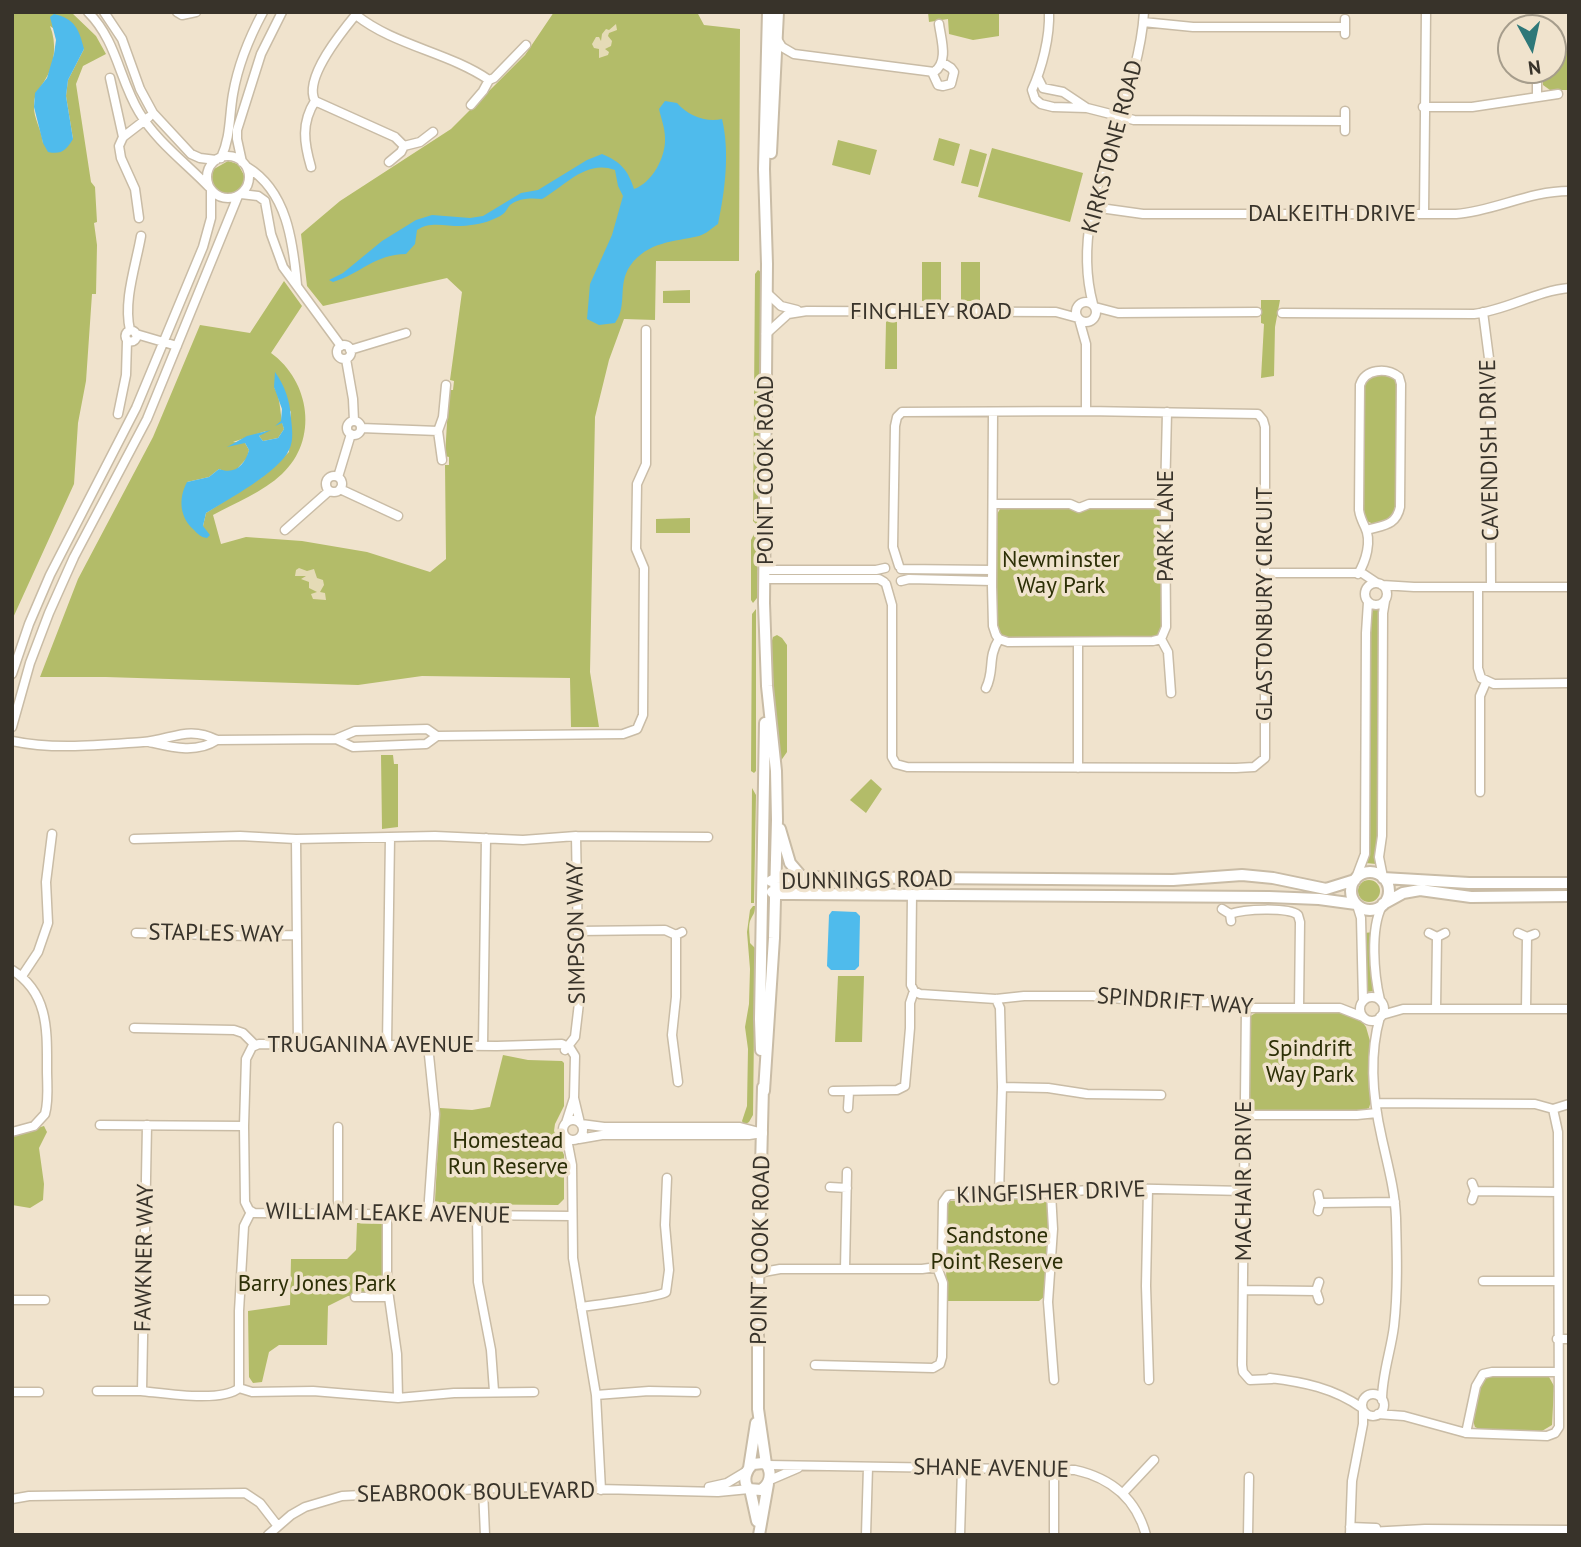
<!DOCTYPE html>
<html>
<head>
<meta charset="utf-8">
<style>
	body { margin:0 }
	#map { position:relative; width:1581px; height:1547px; overflow:hidden; background:#f0e3cd; font-family:"PT Sans",sans-serif }
	canvas { display:block }
	.frame { position:absolute; inset:0; border:14px solid #38332a; pointer-events:none }
	.north { position:absolute; left:1497px; top:14px; width:70px; height:70px; box-sizing:border-box; background:#f0e3cd; border:2px solid #a69d8c; border-radius:50%; rotate:172deg; font-size:19px; font-weight:700; line-height:28px; text-align:center; color:#38332a }
	.north::after { content:''; display:block; margin:auto; width:24px; height:32px; background:#2e7879; clip-path:polygon(50% 0,100% 100%,50% 72%,0 100%) }
</style>
</head>
<body>
<div id="map">
<canvas width="1581" height="1547"></canvas>
<div class="frame"></div>
<div class="north">N</div>
</div>
<script>
const ctx = document.querySelector('canvas').getContext('2d');
ctx.lineJoin = 'round';
function fill(path, color) { ctx.fillStyle = color; ctx.fill(path, 'evenodd'); }
function stroke(path, color, width, dash) { ctx.strokeStyle = color; ctx.lineWidth = width; ctx.lineCap = dash ? 'butt' : 'round'; ctx.setLineDash(dash || []); ctx.stroke(path); }
function write(font, color, halo, rows, align = 'center') {
  ctx.font = font + ' "PT Sans",sans-serif'; ctx.lineWidth = 7; ctx.setLineDash([]); ctx.textBaseline = 'middle'; ctx.strokeStyle = halo; ctx.fillStyle = color; for (const [text, x, y, turn = 0] of rows) {
    ctx.save(); ctx.translate(x, y); ctx.rotate((+turn || 0) * Math.PI / 180); ctx.textAlign = isNaN(turn) ? turn : align; if (halo) ctx.strokeText(text, 0, 0); ctx.fillText(text, 0, 0); ctx.restore();
  }
}
const green = new Path2D(`
	M12 12H71L96 36 106 54 83 66 76 84 91 182 95 187 97 222 94 223 97 245 96 294H92L86 381 78 423 74 484 12 620ZM50 26 84 49 68 80 66 96 73 139 43 143C42 130 33 118 34 105 34 93 40 89 45 80 55 65 57 43 50 26Z
	M554 12H697L704 25 740 29 739 261H656L655 320 624 319 609 360 595 417 590 672 599 727H571L570 678 422 676 358 685 106 677H40L78 579 153 437 200 325 250 333 284 281 302 306 271 353C310 381 319 440 282 474 263 492 235 503 213 515L221 544 246 537 302 541 367 552 430 572 446 559 445 465H449V457L445 456 449 390H453L454 381 450 380 462 292 447 278 323 306 307 286 301 234 340 201 451 129 525 55ZM274 387 291 412 289 452 262 477 206 513 203 526 187 482 209 477 219 469 226 472 235 471 247 458 249 450 245 443 233 442 266 431 259 436 263 441 278 438 284 429C279 414 282 401 274 387Z
	M928 12H999V36L973 40 949 34 948 19 929 22Z
	M1553 51H1569V90H1550L1543 85 1542 70H1553Z
	M939 138 960 144 954 166 933 160Z
	M838 140 877 150 870 175 832 165Z
	M992 148 1083 173 1070 222 978 197Z
	M970 149 987 154 978 187 961 183Z
	M228 161 238 164 245 177 242 188 232 194C217 195 208 183 214 169Z
	M922 262H941V302L922 301Z
	M961 262H980V301H961Z
	M758 270 762 273 761 472 757 525 753 521 755 274Z
	M690 290V303H663V291Z
	M1261 300H1280L1275 327 1274 376 1261 378 1264 324 1261 323Z
	M897 314V369H885L886 322Z
	M1386 373 1396 378 1397 383V511L1390 520 1374 524 1366 521 1362 511 1363 388 1364 381 1374 374Z
	M1153 507 1160 511 1162 517V627L1157 636 1152 638 1001 637 996 630V516L1000 509Z
	M690 518V533H656V519Z
	M754 534 758 541 757 598 753 603 751 600V540Z
	M1373 608 1380 609 1379 815 1376 864 1366 863 1369 630Z
	M756 609V771L754 773 751 771 752 614Z
	M777 635 782 638 787 645V752L780 762 778 761 771 644 773 637Z
	M381 755H393L394 764H398V827L382 829Z
	M871 779 882 789 866 813 850 800Z
	M752 788 756 795 754 903H751Z
	M1358 891a11 11 0 1 1 22 0a11 11 0 1 1-22 0Z
	M753 906H755C755 914 753 914 750 921 748 927 750 937 750 943L755 948 753 1115 749 1122 744 1125 742 1121 747 1106 748 1049 745 1027 749 1004 750 969 747 932 750 910Z
	M1374 932V991L1367 992 1364 933Z
	M838 976H864L862 1042H835Z
	M1257 1012H1339L1360 1019 1366 1027 1370 1041 1371 1101 1369 1108 1359 1112 1253 1110 1248 1102 1249 1017Z
	M503 1055 528 1060 562 1061 564 1063V1106L555 1124 554 1131 564 1155V1199L558 1205 438 1204 435 1201 440 1108 472 1110 490 1107Z
	M44 1126 47 1132 39 1148 44 1184 43 1200 30 1208 12 1205V1135Z
	M1038 1198 1049 1204 1050 1234 1044 1297 1039 1301H946C946 1269 947 1238 947 1206L950 1201Z
	M357 1223H383V1294L368 1297 348 1296 328 1306 327 1345H279L269 1352 262 1382 253 1383 249 1377 248 1311 290 1305 291 1259H347L356 1250Z
	M1492 1375 1549 1377 1554 1386 1552 1425 1542 1431H1483L1475 1427C1470 1413 1478 1388 1486 1376Z`);
const sand = new Path2D(`
	M616 24 617 30 609 33 608 36 612 41 611 46 605 49 609 52 608 55 599 58V49L594 48 592 44 596 37H599L601 41 602 34 606 29 609 30Z
	M299 568 307 571 314 569 317 578 323 580 324 585 320 592 325 593 326 600 313 599 311 594 317 592 309 588V582L301 579 306 576H295L296 570Z`);
const water = new Path2D(`
	M54 14C75 19 79 29 84 49L68 80 66 96 73 139C66 150 62 155 48 152L43 143 34 107 35 93 47 78 54 54 56 40 50 17Z
	M665 101 677 103C687 115 706 123 722 119 730 152 725 191 718 224 712 228 706 234 699 236 674 242 648 241 630 266 617 285 628 305 615 323L599 325 587 319 590 284 612 235 623 196 618 186 615 170C586 159 565 186 542 199 531 198 519 198 510 205 507 208 506 212 503 214 495 220 481 224 471 225 453 229 432 219 417 230L415 244 406 254C375 254 360 274 333 282L329 280 343 273 382 241 416 220 432 215 470 218 483 216 521 193 538 190 587 160 602 154C621 162 628 170 634 189 652 183 666 157 665 138 665 128 661 118 659 109Z
	M275 372C285 386 290 401 291 418 292 429 294 440 289 450 279 472 227 500 206 513L203 526 210 535 207 538C200 537 198 534 193 529 180 517 178 499 187 482L209 477 219 469C235 475 245 465 249 450L245 443 227 447 247 436 271 430 259 436 263 441 278 438 284 429 282 423 275 426 281 421 282 409 274 387Z
	M832 911 856 912 860 916 859 966 855 970H831L827 966 829 915Z`);
const minor = new Path2D(`
	M88 12C117 41 119 79 139 112 156 141 186 163 209 187
	M104 12 122 39 140 89 153 113 191 154 200 158 216 160
	M177 12 182 15 196 12
	M1049 12C1050 37 1042 68 1032 90L1035 99 1041 104 1053 107 1087 108 1134 120 1345 121
	M356 15C395 46 448 52 489 80
	M1143 22 1193 27H1345
	M1345 34V19
	M777 39 782 47 794 54 934 72C949 62 941 39 939 24
	M932 72 938 85 943 86 951 84 954 72 951 68 943 63
	M110 78 123 137
	M1038 78 1043 88 1063 92 1087 108
	M1537 97V78
	M315 101 395 137 404 146
	M471 105 483 91 489 80 494 78 526 45
	M1423 107H1472L1558 94
	M1345 111V131
	M404 146 420 142 433 132
	M207 177a21 21 0 1 1 42 0a21 21 0 1 1-42 0Z
	M221 158C231 136 229 117 233 94 238 65 249 38 263 12
	M242 162 237 139V130L261 54 282 12
	M389 162 401 152 404 146
	M247 167C287 191 293 242 297 285
	M311 167C304 143 301 123 315 101 303 78 343 30 358 12
	M241 194 258 196 265 201 271 234 283 267 341 346
	M1093 207 1143 214H1456C1495 211 1529 191 1569 191
	M1424 214 1426 12
	M139 218 135 189 121 158 119 146 123 137 149 117
	M767 293 781 306 797 310
	M1076 312a10 10 0 1 1 20 0a10 10 0 1 1-20 0Z
	M1093 304C1066 205 1138 110 1144 12
	M1095 307 1118 313 1257 312
	M1483 312 1490 366 1491 587
	M1282 313 1474 314C1507 310 1536 291 1569 288
	M1079 319 1086 344V411
	M130 330C123 301 136 265 141 236
	M125.5 336a5.5 5.5 0 1 1 11 0a5.5 5.5 0 1 1-11 0Z
	M136 334 177 346
	M766 334 788 314 807 311 1056 312 1078 318
	M337 352a7 7 0 1 1 14 0a7 7 0 1 1-14 0Z
	M350 350 406 333
	M346 359 353 399 354 421
	M993 412 992 586 993 626 996 635 999 639
	M118 414 126 375 127 341
	M347 428a7 7 0 1 1 14 0a7 7 0 1 1-14 0Z
	M361 428 438 431
	M442 460 438 431 443 417 446 385
	M326 484a8 8 0 1 1 16 0a8 8 0 1 1-16 0Z
	M338 477 351 434
	M340 489 398 516
	M993 504H1070L1079 508 1089 504H1165
	M285 530 329 491
	M901 569 992 570
	M765 570H876L885 568
	M1265 573H1362L1377 583
	M1358 574C1366 561 1372 541 1365 527 1362 521 1360 517 1359 510L1360 385C1365 369 1386 367 1399 377L1401 384 1400 507C1396 526 1383 525 1367 530
	M765 579H879L884 582
	M901 581 909 579 992 581
	M1365 594a11 11 0 1 1 22 0a11 11 0 1 1-22 0Z
	M886 584 892 605V757L896 764 907 767 1236 768 1254 767 1265 758V427L1263 420 1258 414 1086 411 902 412 897 417 895 426 893 547 899 566
	M1382 585 1414 587H1569
	M1478 587V668L1481 678 1494 684 1569 683
	M999 639 1008 642 1153 641 1161 639
	M1161 639 1166 627 1165 498 1167 412
	M1161 639 1168 652 1171 693
	M1078 642V768
	M12 674 29 624 50 575 136 408 203 247 211 218V190
	M986 688C995 670 987 658 999 639
	M12 727 30 663 49 613 74 557 147 419 238 196
	M336 739 355 731 427 729 437 736
	M12 741C54 750 100 745 143 742 171 740 188 725 217 740L336 739 353 747 426 744 437 736 623 734 637 729 643 715 644 568 636 549 637 484 646 464V330
	M149 742C171 747 196 754 217 740
	M1480 792V696L1486 682
	M576 836 708 837
	M134 839 240 836 296 839
	M1383 877 1379 857 1382 836 1383 613 1385 601
	M1356 878 1365 854 1366 633 1368 602
	M912 894 911 985 914 991 920 994 996 999 1024 996H1093L1153 1002H1211L1246 1008H1340L1363 1017
	M1357 905 1361 918 1363 1001
	M1222 909 1230 914 1231 921
	M1230 914C1244 909 1288 907 1298 915L1300 922 1299 1008
	M577 931 665 930 676 935 682 932
	M136 933 250 936 295 935
	M1429 933 1437 937 1445 933
	M1518 933 1527 937 1535 934
	M676 935V997L672 1035 678 1082
	M12 970C49 993 47 1031 47 1070 47 1084 49 1100 45 1114L34 1126 12 1132
	M22 976 38 952 48 923 46 882 52 834
	M1360 1009a12 12 0 1 1 24 0a12 12 0 1 1-24 0Z
	M996 999 1000 1008 1002 1087 999 1194
	M1380 1000C1374 975 1370 929 1382 906
	M1246 1008 1242 1365 1243 1372 1250 1380 1272 1379
	M1436 1009 1437 937
	M1526 1009 1527 937
	M1382 1015 1403 1009H1569
	M1380 1017C1369 1055 1373 1100 1382 1139 1388 1166 1395 1191 1396 1218 1397 1254 1398 1291 1394 1326 1391 1351 1382 1374 1382 1400
	M134 1028 234 1030 243 1033 255 1045
	M298 1044 296 839 435 836 523 840 576 836 579 1003 575 1037 565 1050
	M387 1045 390 837
	M483 1046 486 838
	M1002 1087 1048 1088 1087 1094 1161 1095
	M833 1091 897 1090 905 1086 910 1028V1003L914 991
	M1376 1103 1535 1104 1553 1109
	M848 1108 849 1092
	M1553 1109 1569 1104
	M1244 1115H1357L1377 1113
	M563 1130a10 10 0 1 1 20 0a10 10 0 1 1-20 0Z
	M566 1123 574 1098
	M581 1124 604 1127H740L763 1133
	M100 1125 244 1126 246 1059 252 1047 259 1044 497 1046 562 1044 570 1048 575 1056 574 1098 580 1123
	M244 1126 245 1202 249 1210 254 1213 572 1216
	M338 1127V1213
	M567 1139 572 1165 573 1258 596 1395 601 1490
	M579 1139 602 1135H749L763 1133
	M830 1187 847 1188
	M1148 1189 1146 1286 1149 1380
	M1475 1191 1558 1192
	M1051 1193 1053 1229 1048 1302 1054 1380
	M1472 1200 1475 1191 1472 1183
	M1320 1203 1395 1202
	M1318 1211 1320 1203 1318 1194
	M387 1214V1283L397 1354 398 1398
	M428 1214 435 1114 428 1045
	M477 1215 478 1282 491 1350 494 1391
	M845 1269 847 1172
	M758 1273 780 1269H922L937 1267
	M1483 1281H1558
	M1244 1290 1316 1291
	M355 1297H388
	M12 1300H45
	M1319 1300 1316 1291 1319 1282
	M581 1307C596 1305 659 1297 666 1292L669 1270 665 1225 667 1178
	M1557 1339H1569
	M815 1365 933 1368 940 1364 942 1357 943 1283 937 1267 942 1259 943 1202 948 1195 1037 1194 1114 1188 1244 1191
	M1270 1378C1303 1382 1334 1388 1362 1408
	M239 1388 252 1392 313 1391 398 1398 454 1393 534 1392
	M97 1391C112 1391 127 1391 141 1391 163 1393 222 1403 239 1388V1311L244 1226 251 1212
	M142 1391 147 1125
	M12 1392H39
	M1362 1405a11 11 0 1 1 22 0a11 11 0 1 1-22 0Z
	M596 1395 649 1391 696 1392
	M1378 1414 1404 1416 1466 1433 1547 1436 1555 1433 1559 1427 1558 1132 1553 1109
	M1466 1433 1476 1386 1483 1374 1492 1372H1557
	M767 1465 1075 1470C1111 1478 1136 1498 1146 1535
	M770 1480 798 1468
	M709 1487 727 1483 747 1471
	M483 1489 485 1535
	M1123 1493 1154 1460
	M12 1499 29 1496 245 1493 260 1503 277 1525
	M1350 1527 1376 1528
	M1350 1533 1425 1529 1569 1530
	M268 1535 291 1515 305 1507 342 1496 519 1487 718 1492 749 1489
	M866 1535 868 1467
	M960 1535 962 1468
	M1054 1535V1469
	M1248 1535 1249 1477
	M1350 1535 1352 1481 1363 1424V1410`);
const major = new Path2D(`
	M771 153 778 12
	M780 829 790 863 802 877
	M1351 891a19 19 0 1 1 38 0a19 19 0 1 1-38 0Z
	M1383 878 1469 883H1569
	M771 881 776 878 802 877 1173 880 1242 875 1273 878 1326 889 1355 880
	M772 892 775 894H791L1269 897 1319 899 1356 904
	M1383 904 1403 893 1420 890 1471 897 1569 896
	M761 1050 760 1019 765 723
	M763 1087 758 1289V1409L766 1464
	M764 1091 774 938 777 820 776 771 767 686 764 603 767 264 764 169 768 12
	M763 1463 767 1465C772 1474 770 1484 761 1490L749 1489C742 1481 746 1470 753 1464Z
	M749 1468 756 1423
	M750 1489 757 1521
	M759 1535 768 1484`);
const streetNames = [
	["KIRKSTONE ROAD",1113,147,-75],
	["DALKEITH DRIVE",1332,214],
	["FINCHLEY ROAD",931,312],
	["CAVENDISH DRIVE",1490,450,-91],
	["POINT COOK ROAD",766,470,-90],
	["PARK LANE",1166,526,-90],
	["GLASTONBURY CIRCUIT",1265,604,-90],
	["DUNNINGS ROAD",867,881,-1],
	["SIMPSON WAY",577,933,-91],
	["STAPLES WAY",216,934,1],
	["SPINDRIFT WAY",1175,1002,4],
	["TRUGANINA AVENUE",371,1045],
	["MACHAIR DRIVE",1244,1181,-90],
	["KINGFISHER DRIVE",1051,1193,-2],
	["WILLIAM LEAKE AVENUE",388,1214,1],
	["POINT COOK ROAD",761,1250,-89],
	["FAWKNER WAY",145,1258,-89],
	["SHANE AVENUE",991,1469,1],
	["SEABROOK BOULEVARD",476,1493,-1]
];
const parkNames = [
	["Newminster",1061,560],
	["Way Park",1061,586],
	["Spindrift",1310,1049],
	["Way Park",1310,1075],
	["Homestead",508,1141],
	["Run Reserve",508,1167],
	["Sandstone",997,1236],
	["Point Reserve",997,1262],
	["Barry Jones Park",317,1284]
];
fill(green, '#b3bc69');
fill(sand, '#e5dbb6');
fill(water, '#4fbbec');
stroke(minor, '#c9bca6', 11);
stroke(major, '#c9bca6', 14);
stroke(minor, '#fff', 8);
stroke(major, '#fff', 10);
write('23px', '#38332a', '#f0e3cd', streetNames);
write('23px', '#2c2f06', '#f0e3cd', parkNames);
</script>
</body>
</html>
